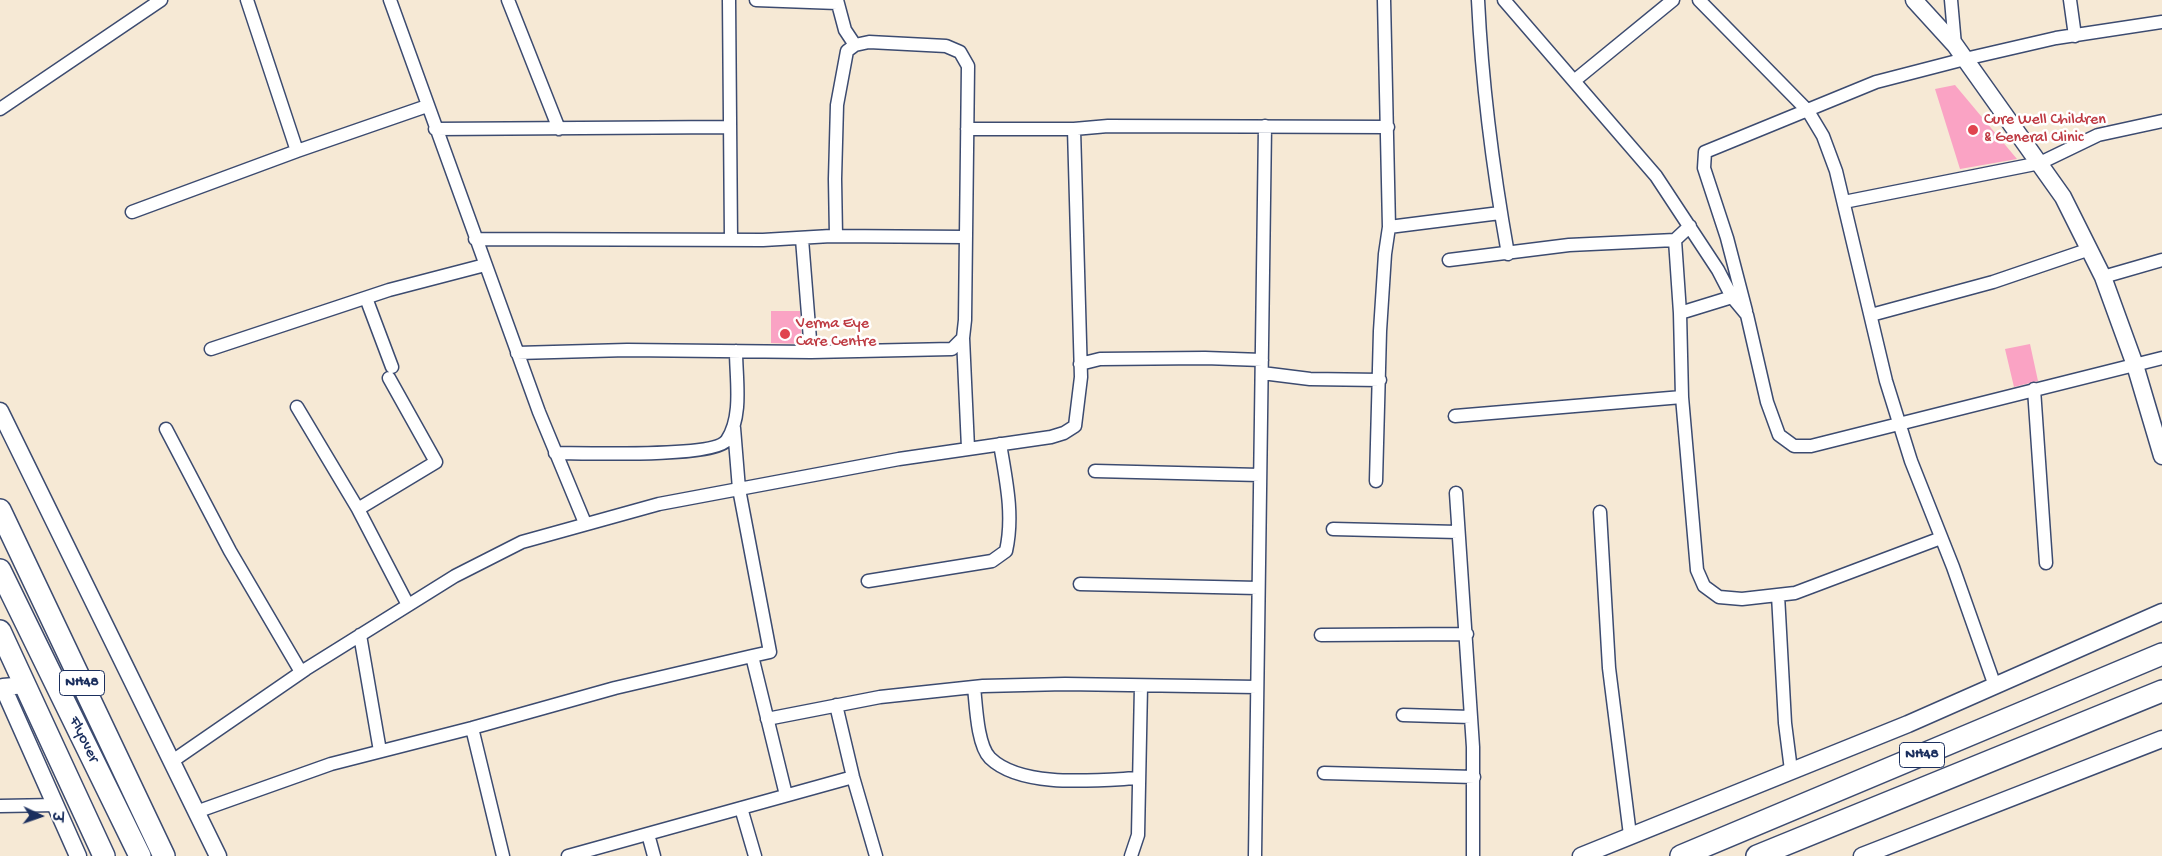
<!DOCTYPE html>
<html>
<head>
<meta charset="utf-8">
<style>
	body { margin:0 }
	#map { position:relative; width:2162px; height:856px; overflow:hidden; background:#f6e9d5; font-family:"Gochi Hand","Playpen Sans Deva",sans-serif }
	canvas { display:block }
	.north { position:absolute; left:15px; top:791px; width:50px; height:50px; -webkit-text-stroke:4px #fff; paint-order:stroke; rotate:93deg; font-size:14px; font-weight:700; line-height:20px; text-align:center; color:#1b2f5e }
	.north::after { content:''; display:block; margin:auto; width:18px; height:22px; background:#1b2f5e; clip-path:polygon(50% 0,100% 100%,50% 72%,0 100%) }
</style>
</head>
<body>
<div id="map">
<canvas width="2162" height="856"></canvas>
<div class="north">उ</div>
</div>
<script>
const ctx = document.querySelector('canvas').getContext('2d');
ctx.lineJoin = 'round';
function fill(path, color) { ctx.fillStyle = color; ctx.fill(path, 'evenodd'); }
function stroke(path, color, width, dash) { ctx.strokeStyle = color; ctx.lineWidth = width; ctx.lineCap = dash ? 'butt' : 'round'; ctx.setLineDash(dash || []); ctx.stroke(path); }
function write(font, color, halo, rows, align = 'center') {
  ctx.font = font + ' "Gochi Hand",sans-serif'; ctx.lineWidth = 5; ctx.setLineDash([]); ctx.textBaseline = 'middle'; ctx.strokeStyle = halo; ctx.fillStyle = color; for (const [text, x, y, turn = 0] of rows) {
    ctx.save(); ctx.translate(x, y); ctx.rotate((+turn || 0) * Math.PI / 180); ctx.textAlign = isNaN(turn) ? turn : align; if (halo) ctx.strokeText(text, 0, 0); ctx.fillText(text, 0, 0); ctx.restore();
  }
}
const building = new Path2D(`
	M1955 85 2017 159 1960 169 1935 89Z
	M771 311H800L802 344 771 343Z
	M2030 344 2038 381 2014 387 2005 349Z`);
const minor = new Path2D(`
	M390 0 539 412 585 523
	M508 0 559 129
	M729 0 731 239
	M756 0 837 3
	M837 0 845 30 855 45
	M1478 0C1482 85 1493 170 1508 254
	M1504 0 1656 176 1718 270 1732 297 1747 315 1767 402 1779 435 1794 446H1811L2162 358
	M1699 0 1808 111 1823 136 1836 171 1886 381 1911 461 1953 567 1995 686
	M1951 0 1955 45
	M2070 0 2075 36
	M1574 81 1673 0
	M0 109 161 0
	M435 129 728 127
	M967 129H1074L1108 126 1388 127
	M297 151 427 106
	M1844 202 2040 163 2098 135 2162 121
	M132 212 297 151 247 0
	M1389 227 1500 213
	M475 239 763 240 831 236 965 237
	M802 239 811 352
	M1675 240 1680 313 1682 397 1697 570 1704 586 1719 597 1742 599 1795 593 1941 538
	M1449 260 1569 245 1675 240 1690 226
	M2103 277 2162 260
	M366 298 392 367
	M1746 311 1727 238 1704 168 1705 152 1876 82 1965 59 2056 38 2162 22
	M1680 313 1732 297
	M1871 315 1993 282 2090 249
	M963 338 968 448
	M211 349 389 290 485 265
	M517 353 627 350 811 352 952 349 963 338 965 320 968 66 960 52 946 46 869 42 855 45 847 51 837 105 835 179 836 236
	M1080 364 1100 359 1205 358 1262 360
	M1262 373 1310 379 1380 380
	M389 378 436 462 358 509 408 605
	M2034 389 2046 563
	M297 407 358 509
	M1455 416 1682 397
	M734 428 739 489 770 652 752 656 786 795
	M166 429 230 551 301 672
	M555 453C581 453 715 458 727 440 743 416 736 379 736 351
	M1095 471 1260 475
	M1376 481 1380 331 1385 254 1389 227 1384 0
	M1456 493 1473 747V856
	M1600 512 1609 668 1630 835
	M1333 529 1458 532
	M868 581 992 561 1006 551C1014 515 1006 480 1000 444
	M1080 584 1258 588
	M1778 595 1785 723 1791 770
	M360 635 380 751
	M1321 635 1467 634
	M974 687C976 704 977 745 990 758 1022 789 1098 780 1139 778
	M836 705 853 777 876 856
	M1403 715 1471 717
	M767 719 880 697 983 686 1065 684 1257 687
	M472 728 503 856
	M171 762 306 669 455 576 522 542 659 504 899 459 1051 437 1064 433 1075 426 1081 377 1074 129
	M1324 773 1474 777
	M0 806 57 805
	M741 808 755 856
	M196 812 331 764 472 728 615 688 752 656
	M648 834 654 856
	M568 856 853 777
	M1131 856 1138 835 1141 686
	M1255 856 1265 126`);
const tertiary = new Path2D(`
	M1914 0 1955 45 2063 197 2103 277 2135 365 2162 456
	M0 411 218 856
	M26 685 3 687 78 856
	M1581 856 1908 724 2162 612
	M1862 856 2162 739`);
const trunk = new Path2D(`
	M0 510 164 856
	M0 570 140 856
	M0 631 104 856
	M1681 856 2162 654
	M1757 856 2162 691`);
const markers = [
	[1973,130,6,"#e0444e"],
	[785,334,6,"#e0444e"]
];
const shields = [
	[82,683,45],
	[1922,755,45]
];
const shieldNames = [
	["NH48",82,683],
	["NH48",1922,755]
];
const healthNames = [
	["Cure Well Children",1984,121],
	["& General Clinic",1984,139],
	["Verma Eye",796,325],
	["Care Centre",796,343]
];
const streetNames = [
	["Flyover",83,740,64]
];
fill(building, '#faa3c4');
stroke(minor, '#3c4b70', 15);
stroke(tertiary, '#3c4b70', 19);
stroke(trunk, '#3c4b70', 24);
stroke(minor, '#fff', 12);
stroke(tertiary, '#fff', 16);
stroke(trunk, '#fff', 21);
for (const [x, y, r, color] of markers) { const dot = new Path2D(); dot.arc(x, y, r, 0, 2 * Math.PI); ctx.fillStyle = color; ctx.fill(dot); stroke(dot, '#fff', 2); }
for (const [x, y, w] of shields) { const box = new Path2D(); box.roundRect(x - w / 2, y - 12.5, w, 25, 4); ctx.fillStyle = '#fff'; ctx.fill(box); stroke(box, '#1b2f5e', 1); }
write('bold 15px', '#1b2f5e', null, shieldNames);
write('16px', '#be3a42', '#fff', healthNames, 'left');
write('16px', '#1b2f5e', '#fff', streetNames);
</script>
</body>
</html>
